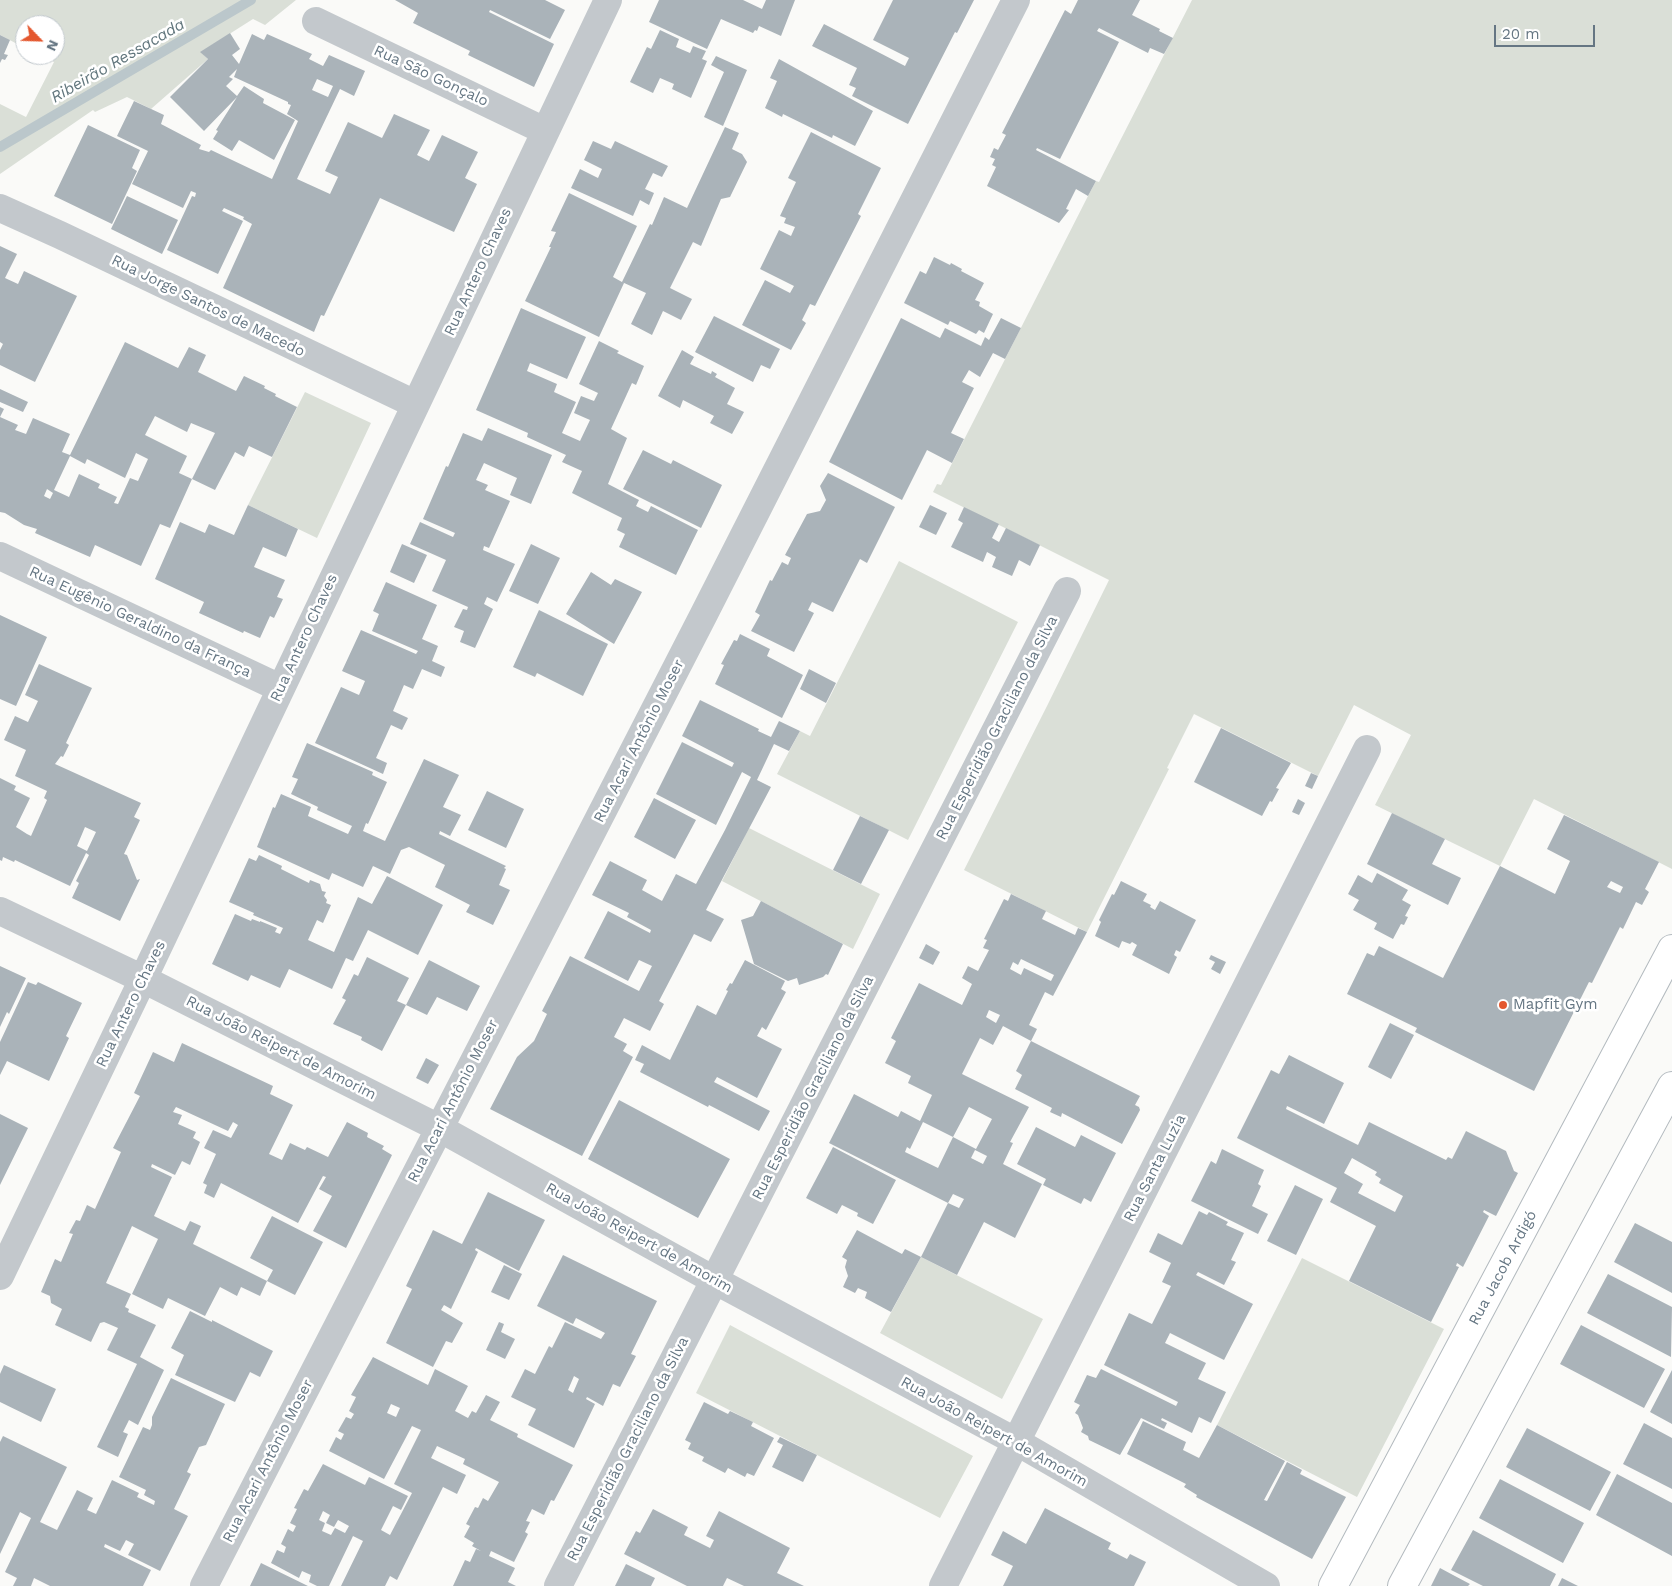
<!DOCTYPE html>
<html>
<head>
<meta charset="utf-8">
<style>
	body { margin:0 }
	#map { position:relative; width:1672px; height:1586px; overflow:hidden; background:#fafaf8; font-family:"Work Sans",sans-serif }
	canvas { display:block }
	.north { position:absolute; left:15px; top:15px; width:50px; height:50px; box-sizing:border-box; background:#fff; border:1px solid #c1c8cd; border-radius:50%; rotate:114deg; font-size:14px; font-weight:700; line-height:20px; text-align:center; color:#657683 }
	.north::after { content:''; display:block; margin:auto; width:18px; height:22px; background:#e4572e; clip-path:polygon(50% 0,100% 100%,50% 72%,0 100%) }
	.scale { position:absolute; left:1494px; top:25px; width:101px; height:22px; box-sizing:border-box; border:2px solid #657683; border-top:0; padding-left:6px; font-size:15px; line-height:18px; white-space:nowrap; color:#657683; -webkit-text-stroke:4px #fff; paint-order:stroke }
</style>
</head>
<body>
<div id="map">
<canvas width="1672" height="1586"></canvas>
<div class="north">N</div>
<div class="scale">20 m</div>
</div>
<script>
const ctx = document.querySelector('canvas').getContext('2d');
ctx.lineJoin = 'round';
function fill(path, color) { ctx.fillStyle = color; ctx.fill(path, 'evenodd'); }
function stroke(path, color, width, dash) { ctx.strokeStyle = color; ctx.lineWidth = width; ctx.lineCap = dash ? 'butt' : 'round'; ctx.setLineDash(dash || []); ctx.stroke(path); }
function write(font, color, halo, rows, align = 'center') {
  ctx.font = font + ' "Work Sans",sans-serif'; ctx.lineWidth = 5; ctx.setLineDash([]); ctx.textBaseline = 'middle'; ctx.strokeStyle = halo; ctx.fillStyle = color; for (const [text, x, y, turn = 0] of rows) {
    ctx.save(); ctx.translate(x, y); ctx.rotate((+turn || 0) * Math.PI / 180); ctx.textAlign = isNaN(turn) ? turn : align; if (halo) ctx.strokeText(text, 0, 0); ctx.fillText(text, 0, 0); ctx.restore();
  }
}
const green = new Path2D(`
	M0 0H296L265 25 253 19 201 52 208 59 151 109 127 97 95 112 93 110 0 174V104L26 117 54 62 40 55H55V25H25V48L0 35Z
	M1192 0H1672V869L1534 799 1500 866 1375 805 1411 735 1354 705 1318 776 1194 714 1167 768 1169 769 1087 932 964 870 1047 706 1109 580 933 492 937 484 941 485 1088 196 1096 181 1099 182Z
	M305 392 371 423 317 538 248 505Z
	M899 561 1018 622 908 840 777 774 800 731 810 736Z
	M749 828 880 894 853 949 722 881Z
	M921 1257 1043 1319 1002 1399 880 1333Z
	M1302 1258 1444 1329 1357 1497 1217 1425Z
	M730 1325 973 1456 940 1518 696 1393Z`);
const stream = new Path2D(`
	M0 147 251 0`);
const building = new Path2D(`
	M395 0H545L565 10 550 39 490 10 489 12 554 44 534 87 468 55 470 51 413 23 418 13Z
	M659 0H743L762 9 766 0H795L781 36 759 26 757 31 755 30 753 33 721 19 707 49 649 22Z
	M893 0H974L957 33 955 32 908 124 852 96 856 88 849 85 857 68 812 46 824 24 905 66 909 58 873 40Z
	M1078 0H1140L1132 15 1160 29 1159 31 1173 38 1164 54 1150 48 1148 53 1099 28 1097 31 1119 42 1060 159 1037 148 1036 150 1096 181 1088 196 1076 189 1066 209 1069 210 1059 223 987 186 996 167 992 165 995 159 990 157 994 148 998 150 1006 135 1002 133 1065 10 1071 14Z
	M660 30 679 39 676 47 690 53 693 46 706 51 702 59 707 61 691 98 672 89 674 84 660 78 653 93 630 82 647 47 651 49Z
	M230 33 240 49 232 55 239 64 252 34 264 40 267 34 312 54 309 59 323 66 329 55 365 71 354 96 340 89 297 179 330 194 338 177 325 171 348 122 382 138 394 114 430 130 417 155 429 161 442 135 478 152 465 178 477 184 454 232 380 198 324 316 321 315 314 332 223 288 252 224 243 219 244 217 224 208 222 211 243 221 218 274 167 250 192 196 195 197 196 193 191 191 183 208 132 184 148 151 117 136 134 101 164 115 161 124 201 145 199 149 209 152 211 150 272 179 298 121 287 114 291 105 288 104V102L234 77 237 69 229 77 233 79 226 86 237 96 244 86 264 99 263 103 295 120 274 160 239 140 232 151 213 139 218 131 216 130 237 97 204 131 170 97 208 59 200 52ZM317 79 333 86 328 97 312 90Z
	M0 35 10 40 4 54 8 55 5 60 2 59 0 63Z
	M716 56 747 70 723 126 704 117 724 72 711 65Z
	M779 59 873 111 855 146 833 135 832 138 783 114 782 117 765 108 777 81 770 78Z
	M88 125 140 150 132 168 137 171 112 224 54 196Z
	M725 127 739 133 732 149 742 154 747 162 730 197 721 199 701 246 693 242 670 288 692 299 681 320 663 311 652 335 631 324 646 293 622 282 624 283 599 337 525 301 551 247H549L556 232 551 231 569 193 637 226 613 277 622 282 650 224 652 225 664 197 687 208Z
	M811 132 881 168 858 214 861 216 815 306 810 304 802 320 806 323 791 350 742 325 765 280 790 293 794 286 760 269 779 230 791 236 795 227 784 223 786 218 780 216 796 182 788 178Z
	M593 141 611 149 615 141 668 166 662 177 653 173 645 189 654 193 649 205 640 200 633 216 571 188 580 169 598 178 602 169 584 160Z
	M127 196 178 220 162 254 111 229Z
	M0 246 17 254 5 278 18 284 24 271 77 296 35 382 0 365V350L3 344 0 342Z
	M934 257 950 265 951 263 962 269 961 271 984 283 975 300 980 302 979 306 993 314 984 333 979 330 976 334 950 321 948 325 904 303 920 271 926 274Z
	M521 308 586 337 567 379 530 363 527 371 557 384 554 392 576 402 562 433 580 441 590 420 574 413 581 396 594 401 598 393 579 384 599 341 619 351 617 353 644 366 636 385 632 383 611 429 627 438 608 484 639 500 636 506 648 512 651 506 698 530 676 575 619 547 625 534 617 530 622 518 572 493 582 471 562 462 566 455 527 437 528 433 476 410Z
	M714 316 780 349 770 369 761 365 753 382 695 352Z
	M901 318 940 338 945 328 981 346 985 337 989 340 1001 318 1021 328 1005 359 993 353 980 377 969 370 962 382 974 388 951 433 964 439 952 463 927 450 902 500 829 462Z
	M125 342 178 368 189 347 206 355 198 372 236 391 244 376 265 386 264 388 276 394 275 396 297 407 272 457 249 446 244 457 235 452 215 490 192 479 170 528 160 524 141 566 95 545 90 557 35 533 37 529 24 525 5 513 0 512V407L4 409 0 417 18 425 15 430 26 434 33 418 70 434 62 452 70 455ZM155 416 187 432 191 423 215 433 192 479 179 473 187 456 145 435ZM136 453 148 459 138 481 130 478 118 504 114 503 117 497 98 488 100 484 79 474 69 497 54 490 70 456 85 464 87 459 125 478ZM47 489 53 493 50 499 44 496Z
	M682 350 694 357 690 364 711 374 712 371 717 374 715 377 735 388 727 404 744 412 732 434 710 423 714 416 683 400 680 408 658 396Z
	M0 389 28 402 23 412 0 402Z
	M488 428 552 455 531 504 510 495 517 478 484 463 476 480 488 485 485 490 510 501 489 548 484 546 483 550 515 564 497 602 487 597 484 604 493 609 475 648 460 642 464 631 454 627 463 609 467 610 468 607 432 591 446 560 410 544 420 522 453 537 455 533 423 519 446 466 448 467 463 433 482 441Z
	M643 450 671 464 673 460 722 485 701 528 623 489Z
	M828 473 895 507 867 563 860 559 833 612 812 602 808 610 814 613 794 652 751 631 760 615 755 612 770 580 772 581 782 562 788 565 791 558 785 555 807 514 820 511 826 500 820 486Z
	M248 505 298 529 286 557 263 547 254 567 285 580 277 597 283 599 274 618 270 616 260 638 244 631 243 633 199 613 204 602 155 579 180 522 205 533 209 524 234 535Z
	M930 505 947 513 936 535 919 527Z
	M964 507 999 524 992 538 999 542 1006 528 1040 545 1030 566 1019 560 1012 576 992 567 996 557 987 552 983 562 951 547 963 523 958 520Z
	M402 544 427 555 414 583 390 572Z
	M531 544 560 558 538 604 509 591Z
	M591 572 611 585 615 579 642 592 614 644 566 614Z
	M386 582 437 605 422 639 438 646 432 661 445 667 441 677 422 669 413 689 404 685 393 711 408 718 402 730 391 725 376 758 387 763 383 774 315 743 341 687 359 695 365 681 342 671 361 630 416 654 418 651 372 631 379 614 373 611Z
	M539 610 608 644 583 696 537 673 535 677 513 667Z
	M0 615 47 637 16 706 0 699Z
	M740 634 770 649 767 656 803 675 782 718 715 684 724 665 721 664 734 640 737 641Z
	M39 664 92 688 66 743 69 745 63 757 61 756 55 764 141 803 134 817 140 820 124 854 127 855 137 880 140 879 120 921 72 898 79 883 76 881 89 855 86 853 70 886 15 860 14 862 3 857 2 861 0 860V778L16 786 14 790 30 798 16 827 27 834 31 836 47 800 44 798 47 791 15 776 26 750 4 740 15 716 28 722 38 701 25 695ZM85 827 96 832 87 851 77 846Z
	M809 669 836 683 826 703 800 689Z
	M700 700 759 729 758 731 771 737 779 721 800 731 789 751 774 744 757 780 771 787 706 910 724 919 711 942 694 934 659 1001 664 1004 650 1031 624 1018 614 1037 627 1044 623 1051 633 1057 582 1156 490 1109 517 1057 534 1041 547 1014 542 1011 570 956 639 991 652 966 639 960 628 981 584 958 608 911 650 933 651 930 627 917 629 913 592 895 610 861 647 880 642 890 662 901 676 874 696 884 725 830 751 777 742 772 716 825 656 794 682 742 732 767 734 763 682 736Z
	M1221 728 1291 763 1276 788 1279 789 1272 802 1270 801 1262 816 1194 782Z
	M307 743 373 772 372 775 387 782 368 824 366 823 363 831 385 841 424 759 459 775 443 807 461 815 450 836 440 831 439 834 506 866 504 868 506 869 499 885 510 890 493 925 466 912 470 905 435 887 445 865 409 847 401 850 390 874 373 866 363 887 332 873 329 880 257 847 273 807 275 808 281 794 311 807 308 816 348 834 352 826 317 810 318 807 291 794 298 779 292 777Z
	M1311 773 1318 776 1312 789 1305 786Z
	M487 791 524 809 506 848 468 830Z
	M654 798 696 820 675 859 634 837Z
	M1298 799 1305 803 1299 815 1292 812Z
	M1392 813 1445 839 1432 864 1461 878 1448 905 1367 864Z
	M1564 815 1659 862 1645 889 1649 892 1642 905 1636 902 1623 929 1620 927 1592 983 1589 982 1534 1091 1415 1032 1417 1028 1347 994 1367 953 1374 956 1379 946 1443 978 1500 866 1555 894 1570 861 1547 849ZM1611 881 1623 887 1620 893 1607 887Z
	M860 816 889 830 861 884 833 870Z
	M259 855 282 866 281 869 309 883 310 880 320 884 322 891 326 892 324 896 327 900 326 903 331 905 323 923 317 920 308 940 334 952 358 897 372 904 387 876 443 905 418 955 368 930 353 961 346 958 332 989 289 969 280 988 251 975 248 981 212 964 235 914 251 921 252 919 260 922V921L277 928 275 932 280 934 283 928 253 915 254 913 229 902 249 858 256 861Z
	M1377 873 1408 890 1402 900 1411 905 1405 916 1408 917 1404 925 1401 924 1393 939 1374 929 1377 923 1353 910 1359 900 1348 894 1358 875 1372 883Z
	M1121 881 1147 894 1143 901 1151 905 1150 907 1155 910 1160 901 1196 920 1180 952 1176 950 1174 955 1177 957 1169 974 1132 955 1137 945 1132 942 1130 944 1122 941 1119 948 1095 936 1101 922 1099 920 1112 894 1114 895Z
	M1011 894 1046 911 1042 919 1075 935 1078 928 1087 932 1053 996 1045 992 1029 1025 1037 1029 1031 1041 1003 1026 993 1045 980 1038 962 1074 1029 1107 1010 1142 1013 1143 1003 1164 1042 1184 1015 1238 984 1222 957 1275 921 1257 891 1312 865 1298 867 1292 858 1288 855 1293 843 1287 848 1276 845 1267 847 1260 842 1257 857 1230 902 1254 905 1249 921 1257 948 1203 959 1208 964 1199 953 1194 948 1203 829 1143 854 1094 898 1117 901 1111 920 1121 932 1095 908 1083 911 1076 885 1063 896 1041 891 1038 919 983 962 1005 972 984 962 978 968 966 978 971 989 950 983 948 987 940 984 939 1004 899 1008 901ZM1021 959 1054 975 1051 981 1024 968 1021 975 1010 969 1013 962 1018 965ZM989 1010 1000 1015 996 1023 986 1017ZM969 1107 992 1119 976 1149 953 1137 938 1168 905 1152 907 1147 910 1149 923 1122 953 1137ZM975 1150 987 1156 983 1164 971 1158Z
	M761 901 843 944 828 975 826 974 823 977 799 985 797 978 788 981 754 964 741 920 753 916Z
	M926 944 940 952 933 965 919 958Z
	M1211 955 1226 962 1220 974 1211 969 1215 962 1209 959Z
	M367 957 409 978 397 1001 406 1005 382 1051 361 1040 362 1037 333 1024 346 1000 342 998 354 974 358 976Z
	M429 960 480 986 467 1011 437 997 427 1015 406 1005Z
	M745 960 785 981 781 989 786 992 766 1030 762 1027 757 1036 782 1049 757 1098 717 1077 714 1082 770 1111 759 1131 709 1105 708 1107 640 1072 644 1064 635 1060 642 1045 670 1060 697 1005 716 1015 728 991 726 990 730 983 732 984Z
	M0 966 26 978 9 1014 7 1012 0 1027Z
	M28 982 36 985 38 982 82 1003 66 1036 69 1038 49 1081 7 1061 0 1075V1042Z
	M1390 1023 1414 1035 1391 1079 1368 1067Z
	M1031 1041 1140 1096 1135 1105 1139 1107 1140 1110 1122 1144 1062 1113 1061 1117 1050 1112 1052 1108 1015 1089 1022 1075 1016 1071Z
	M182 1043 273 1086 270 1094 293 1105 269 1154 282 1160 290 1143 305 1150 307 1147 328 1157 347 1122 368 1133 367 1137 384 1146 382 1149 392 1155 346 1248 313 1231 332 1196 319 1189 326 1177 323 1176 298 1223 221 1183 214 1198 204 1193 207 1185 203 1183 216 1154 204 1148 213 1130 231 1138 238 1125 233 1122 228 1131 176 1107 173 1112 182 1115 178 1124 196 1132 193 1138 200 1142 190 1165 182 1161 175 1175 152 1164 151 1167 172 1177 154 1216 185 1231 190 1221 201 1226 193 1244 267 1281 273 1270 250 1258 272 1216 323 1242 295 1295 267 1281 260 1296 241 1287 237 1296 220 1287 205 1316 168 1298 163 1309 132 1294 158 1239 132 1226 106 1283 131 1294 125 1307 129 1309 128 1312 156 1325 140 1357 164 1370 138 1425 129 1420 123 1432 128 1434 118 1457 97 1447 137 1364 107 1350 118 1328 104 1322 100 1323 91 1342 55 1325 62 1309 51 1303 50 1296 41 1292 55 1259 61 1262 73 1234 69 1233 76 1220 80 1221 87 1205 95 1209 121 1152 113 1148 140 1096 134 1093 153 1052 174 1062Z
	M1289 1055 1344 1083 1324 1124 1287 1106 1286 1109 1358 1145 1369 1122 1446 1160 1448 1157 1452 1159 1466 1131 1506 1151 1514 1171 1518 1173 1496 1216 1484 1210 1483 1212 1489 1216 1463 1267 1457 1263 1456 1266 1459 1267 1431 1322 1349 1281 1376 1226 1330 1202 1337 1188 1237 1138 1271 1070 1279 1074ZM1352 1158 1377 1172 1375 1175 1381 1179 1379 1183 1403 1196 1395 1212 1358 1193 1363 1184 1344 1173Z
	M426 1058 439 1065 428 1084 416 1078Z
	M619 1100 730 1159 698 1218 588 1159Z
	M0 1114 28 1128 0 1185Z
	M1036 1127 1075 1147 1081 1135 1116 1153 1091 1202 1084 1198 1081 1204 1043 1185 1046 1179 1017 1164Z
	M833 1147 896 1180 873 1224 857 1216 858 1213 842 1205 837 1214 806 1198Z
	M1222 1149 1264 1170 1258 1184 1261 1186 1252 1206 1268 1214 1258 1234 1191 1201 1211 1161 1216 1164Z
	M1295 1185 1323 1199 1296 1255 1267 1241Z
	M488 1192 545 1220 519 1271 476 1248 475 1250 478 1252 451 1309 444 1305 441 1310 463 1323 452 1343 446 1341 433 1367 386 1343 412 1289 406 1286 433 1230 462 1244Z
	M1199 1211 1207 1215 1209 1212 1228 1222 1226 1225 1244 1233 1231 1260 1236 1262 1224 1285 1198 1272 1196 1275 1253 1304 1224 1360 1170 1333 1165 1343 1206 1363 1198 1379 1226 1392 1211 1423 1199 1417 1192 1433 1162 1418 1161 1420 1167 1423 1164 1429 1141 1418 1120 1455 1089 1440 1088 1436 1081 1432 1083 1428 1078 1415 1075 1413 1080 1405 1074 1402 1087 1375 1096 1378 1101 1369 1176 1406 1178 1402 1104 1365 1129 1313 1152 1324 1171 1286 1162 1282 1171 1263 1149 1252 1158 1233 1182 1245Z
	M1635 1223 1672 1242V1293L1614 1262Z
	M563 1255 657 1301 631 1354 636 1356 620 1387 613 1384 603 1406 587 1397 586 1399 595 1404 574 1448 528 1425 536 1409 511 1397 525 1369 535 1374 549 1346 552 1348 565 1322 601 1339 605 1333 576 1318 573 1324 537 1306ZM574 1376 579 1379 573 1393 568 1390Z
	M504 1265 522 1274 509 1300 491 1292Z
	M1608 1274 1672 1307 1671 1357 1587 1313Z
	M190 1311 212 1322V1320L273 1351 260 1377 250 1372 235 1402 175 1375 184 1355 171 1348Z
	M499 1322 504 1324 501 1332 515 1339 505 1359 486 1350Z
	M1581 1325 1665 1369 1644 1408 1560 1364Z
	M373 1357 428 1385 435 1369 468 1386 455 1411 468 1418 472 1411 476 1413 486 1395 500 1402 490 1420 518 1434 517 1437 573 1465 554 1501 551 1500 544 1515 532 1509 526 1521 530 1522 525 1532 528 1534 514 1562 491 1551 489 1556 515 1568 508 1582 516 1586H453L465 1560 470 1562 476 1549 481 1551 472 1546 474 1543 464 1537 470 1526 466 1524 475 1507 478 1508 483 1498 488 1501 499 1482 463 1464 465 1459 437 1446 431 1458 466 1475 457 1494 443 1487 397 1580 390 1576 385 1586H341L363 1541 353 1536 329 1586H317L309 1582 311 1575 302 1571 299 1578 271 1563 277 1550 284 1553 286 1547 281 1544 288 1529 293 1532 296 1526 290 1523 297 1509 294 1508 304 1489 308 1491 323 1464 365 1485 369 1477 408 1496 401 1510 393 1506 381 1530 390 1535 412 1493 394 1484 421 1430 412 1426 384 1479 329 1451 336 1437 341 1440 344 1434 338 1431 346 1417 351 1419 354 1414 349 1411 356 1397 351 1395ZM391 1404 400 1408 396 1417 387 1413ZM323 1511 330 1515 326 1523 334 1527 338 1520 349 1526 345 1533 335 1528 331 1535 322 1531 325 1523 319 1520Z
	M4 1365 56 1389 41 1422 0 1402V1374Z
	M1672 1370V1424L1650 1412Z
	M171 1378 225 1404 206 1445 199 1447 187 1472 191 1474 174 1509 188 1516 160 1571 128 1555 134 1544 126 1540 120 1551 105 1544 104 1547 151 1570 143 1586H50L34 1578 31 1586H13L17 1578 5 1572 31 1518 20 1512 0 1554V1442L3 1436 67 1467 40 1522 57 1530 77 1490 93 1498 87 1510 96 1514 112 1480 139 1493 137 1497 154 1505 155 1501 144 1495 146 1490 119 1477 143 1427 150 1430 152 1425V1417Z
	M704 1402 728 1414 730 1411 753 1422 751 1426 774 1438 754 1476 747 1473 745 1477 728 1468 725 1473 702 1461 704 1457 688 1449 691 1443 685 1440Z
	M1143 1421 1186 1442 1183 1450 1199 1458 1217 1425 1285 1461 1264 1500 1267 1501 1287 1462 1302 1470 1300 1474 1346 1497 1312 1559 1196 1497 1197 1495 1184 1487 1186 1484 1127 1454Z
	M1644 1423 1672 1438V1489L1623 1464Z
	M1527 1428 1611 1472 1590 1511 1506 1467Z
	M780 1437 817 1455 803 1482 772 1467 783 1445 777 1442Z
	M1617 1474 1672 1503V1556L1596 1515Z
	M1500 1479 1584 1523 1563 1563 1479 1518Z
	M1045 1508 1111 1543 1108 1549 1127 1559 1130 1554 1146 1562 1134 1586H1003L1013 1566 991 1555 1003 1531 1026 1544Z
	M653 1509 688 1527 684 1535 710 1548 714 1540 706 1536 719 1511 790 1548 777 1573 804 1586H744L727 1578 723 1586H687L624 1554 636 1531 640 1533Z
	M1473 1530 1556 1574 1550 1586H1483L1451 1570Z
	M261 1563 308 1586H250Z
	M626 1564 655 1578 651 1586H615Z
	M1440 1568 1453 1575 1470 1584 1468 1586H1431Z
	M1562 1578 1578 1586H1558Z`);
const minor = new Path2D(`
	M316 21 545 131
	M0 208 60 235 415 404
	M0 556 280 688
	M0 911 143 979 439 1128 714 1280 1017 1442 1266 1586
	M0 1276 143 979 608 0
	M204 1586 703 616 1016 0
	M558 1586 1067 591
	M943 1586 1367 749`);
const secondary = new Path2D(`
	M1333 1586 1672 949
	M1402 1586 1672 1086`);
const markers = [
	[1503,1005,5,"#e4572e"]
];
const streetNames = [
	["Rua São Gonçalo",431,76,25],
	["Rua Antero Chaves",478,272,-65],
	["Rua Jorge Santos de Macedo",208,306,26],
	["Rua Eugênio Geraldino da França",140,622,25],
	["Rua Antero Chaves",304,638,-65],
	["Rua Esperidião Graciliano da Silva",997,728,-63],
	["Rua Acari Antônio Moser",639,741,-63],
	["Rua Antero Chaves",131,1004,-64],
	["Rua João Reipert de Amorim",281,1048,27],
	["Rua Esperidião Graciliano da Silva",813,1088,-63],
	["Rua Acari Antônio Moser",453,1101,-63],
	["Rua Santa Luzia",1155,1168,-63],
	["Rua João Reipert de Amorim",639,1238,29],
	["Rua Jacob Ardigó",1503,1268,-62],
	["Rua João Reipert de Amorim",994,1432,29],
	["Rua Esperidião Graciliano da Silva",628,1449,-63],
	["Rua Acari Antônio Moser",268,1461,-63]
];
const poiNames = [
	["Mapfit Gym",1513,1005]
];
const waterNames = [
	["Ribeirão Ressacada",118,61,-30]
];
fill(green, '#dadfd7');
stroke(stream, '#bbc7cb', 10);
fill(building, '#aab3b9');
stroke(secondary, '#b3babf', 30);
stroke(minor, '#c3c8cc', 28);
stroke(secondary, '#fff', 28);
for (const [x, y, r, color] of markers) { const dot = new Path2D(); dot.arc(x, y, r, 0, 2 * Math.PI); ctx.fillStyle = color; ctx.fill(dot); stroke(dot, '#fff', 2); }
write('15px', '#657683', '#fff', streetNames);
write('15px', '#657683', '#fff', poiNames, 'left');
write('italic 16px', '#60757c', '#fff', waterNames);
</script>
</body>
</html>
